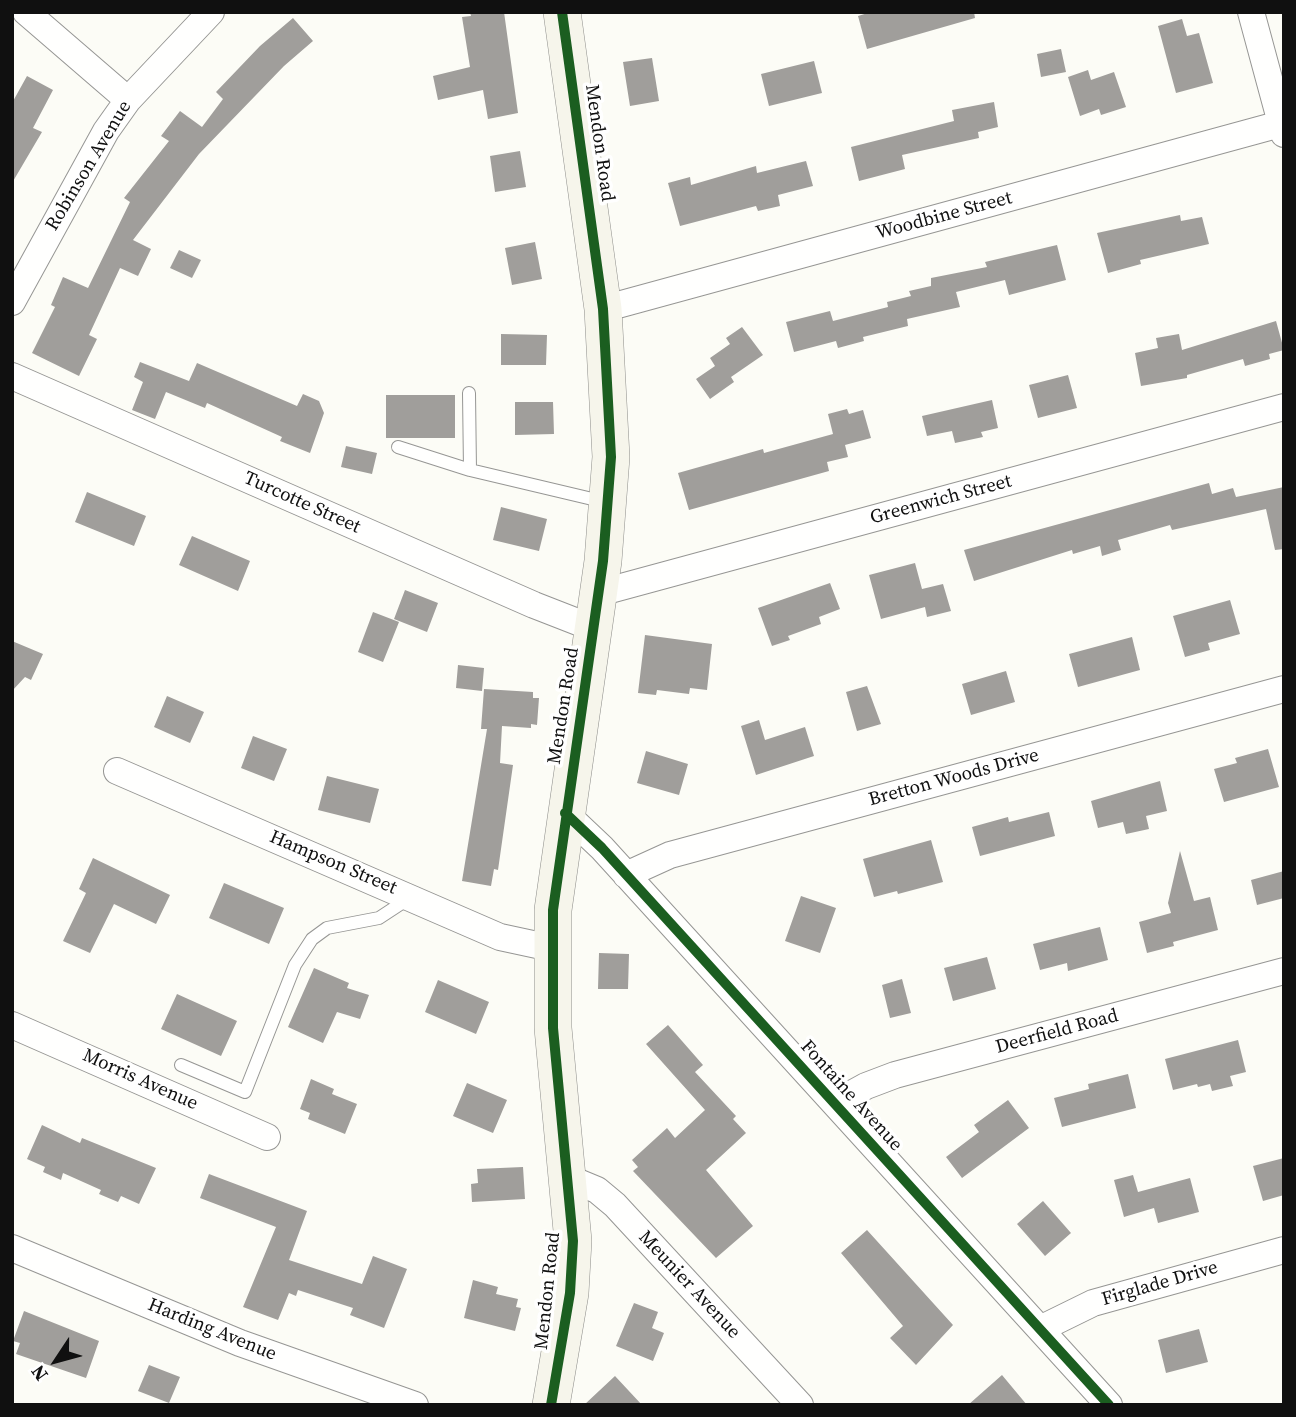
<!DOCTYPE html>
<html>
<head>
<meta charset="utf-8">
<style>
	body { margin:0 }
	#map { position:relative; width:1296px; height:1417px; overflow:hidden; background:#fcfcf6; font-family:"Source Serif 4",serif }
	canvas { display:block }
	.frame { position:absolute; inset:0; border:14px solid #101010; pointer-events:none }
	.north { position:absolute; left:21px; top:1326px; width:70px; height:70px; -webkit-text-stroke:5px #fff; paint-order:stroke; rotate:234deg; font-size:19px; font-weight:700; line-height:28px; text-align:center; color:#101010 }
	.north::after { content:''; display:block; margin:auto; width:24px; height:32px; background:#101010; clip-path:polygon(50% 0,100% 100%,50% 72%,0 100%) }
</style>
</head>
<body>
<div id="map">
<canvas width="1296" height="1417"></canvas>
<div class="frame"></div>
<div class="north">N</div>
</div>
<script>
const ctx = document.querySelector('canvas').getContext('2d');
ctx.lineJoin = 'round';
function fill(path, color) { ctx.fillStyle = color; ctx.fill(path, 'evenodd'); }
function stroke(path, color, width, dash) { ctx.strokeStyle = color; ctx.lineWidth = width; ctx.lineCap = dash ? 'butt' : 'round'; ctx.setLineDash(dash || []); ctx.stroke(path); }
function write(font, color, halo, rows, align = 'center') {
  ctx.font = font + ' "Source Serif 4",serif'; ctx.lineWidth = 7; ctx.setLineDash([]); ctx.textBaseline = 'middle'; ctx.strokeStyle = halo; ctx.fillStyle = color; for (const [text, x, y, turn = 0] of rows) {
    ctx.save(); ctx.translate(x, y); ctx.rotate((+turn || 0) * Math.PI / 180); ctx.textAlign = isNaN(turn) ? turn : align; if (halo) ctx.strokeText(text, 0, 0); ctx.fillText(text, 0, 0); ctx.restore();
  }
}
const building = new Path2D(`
	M470 12H504L518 113 488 119 483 90 438 100 433 76 470 67 462 17 471 16Z
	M871 12H974L975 18 867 49 858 16Z
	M293 18 313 41 284 66 199 154 133 240 151 249 138 276 120 268 89 335 97 339 79 376 32 353 55 307 51 305 63 277 88 288 130 202 124 198 169 141 161 136 180 111 202 127 223 99 216 92 260 46Z
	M1182 19 1187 36 1199 33 1213 83 1176 93 1158 26Z
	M1061 49 1066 72 1041 77 1037 54Z
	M652 58 659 101 630 106 623 62Z
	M814 61 822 93 769 106 761 74Z
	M1088 70 1091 80 1114 72 1126 107 1101 115 1099 109 1080 116 1068 77Z
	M27 76 53 90 33 128 42 132 12 183V103Z
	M994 102 998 127 978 132 979 138 902 155 905 169 859 181 851 147 954 121 952 110Z
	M520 151 526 187 495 192 490 156Z
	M806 161 813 186 778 195 780 206 758 211 756 206 680 226 668 183 690 177 691 185 756 166 757 173Z
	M1180 215 1181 221 1202 217 1209 244 1140 260 1141 264 1108 273 1097 233Z
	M535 242 542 279 512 285 505 248Z
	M1057 245 1066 280 1009 295 1005 280 956 292 960 307 907 319 908 326 863 337 864 341 838 348 836 341 794 352 786 322 830 311 833 321 888 307 887 302 911 296 909 291 931 286V278L987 267 985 262Z
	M179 250 201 260 192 278 170 268Z
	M1276 321 1284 350 1269 354 1270 359 1245 366 1243 359 1187 375V378L1141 386 1135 353 1158 348 1156 338 1179 334 1182 350Z
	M742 327 763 355 731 377 734 382 710 399 696 379 715 366 710 358 730 344 726 338Z
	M501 334 547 335 546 365H501Z
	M140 362 189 381 197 363 297 406 303 394 319 401 324 413 310 453 280 441 282 437 207 403 205 408 166 392 155 419 132 410 143 382 134 377Z
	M1068 375 1077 408 1038 418 1029 385Z
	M386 395H455V438H386Z
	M992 400 998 428 981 432 983 437 955 443 952 431 927 436 922 416Z
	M515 402H553L554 434 515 435Z
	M847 409 849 414 863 410 871 438 845 445 848 457 827 462 829 471 689 510 678 473 763 449 764 453 833 434 828 414Z
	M346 446 377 453 372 474 341 467Z
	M1209 483 1212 494 1233 488 1236 497 1284 487V549L1275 550 1266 509 1172 530 1170 525 1118 540 1121 550 1102 556 1100 546 1073 554 1072 550 974 581 964 550Z
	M87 492 146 516 134 546 75 522Z
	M501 507 547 519 539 551 493 540Z
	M192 536 250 561 238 591 179 565Z
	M915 563 922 589 943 584 951 611 927 617 925 607 881 619 869 575Z
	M830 583 840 609 819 617 821 624 788 636 790 640 772 646 758 608Z
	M405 590 438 603 427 632 394 619Z
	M1230 600 1240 634 1208 643 1210 650 1185 657 1173 616Z
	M373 612 399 622 383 662 358 652Z
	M645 635 712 644 707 690 690 688 689 694 657 690 656 695 638 693Z
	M1132 637 1140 670 1078 687 1069 654Z
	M12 641 43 654 31 680 25 677 12 691Z
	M458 665 484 668 482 691 456 688Z
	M1006 671 1015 702 971 715 962 684Z
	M867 686 881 724 857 731 846 692Z
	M484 689 533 692V698H539L537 725 531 724V728L502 726 500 763 513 765 498 870 494 869 491 886 462 881 487 729H481Z
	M167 696 204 712 190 743 154 727Z
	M759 720 765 740 805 727 814 756 756 775 741 726Z
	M253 736 287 749 274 781 241 768Z
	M1268 749 1279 787 1224 802 1214 769 1237 763 1235 758Z
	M646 751 688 764 679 795 637 783Z
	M327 776 379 789 370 823 318 810Z
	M1160 781 1167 811 1146 816 1149 829 1126 834 1123 822 1098 828 1091 801Z
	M1049 812 1055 836 980 856 972 827 1008 817 1009 822Z
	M931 840 943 882 898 894 897 891 874 897 863 859Z
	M1180 851 1194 901 1210 897 1218 930 1173 942 1174 946 1147 953 1139 922 1171 913 1168 903Z
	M93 858 170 895 156 924 114 904 90 953 63 941 86 893 79 889Z
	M1284 871V898L1257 905 1251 880Z
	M224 883 284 908 269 944 209 918Z
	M801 896 836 908 820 953 785 941Z
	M1100 927 1108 960 1068 971 1067 963 1040 970 1033 944Z
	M599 953 629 954 628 989H598Z
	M987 957 996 989 953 1001 944 968Z
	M314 968 349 983 347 988 369 995 360 1019 337 1012 323 1043 288 1027Z
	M902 979 911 1013 890 1018 882 985Z
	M438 980 489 1002 476 1034 425 1012Z
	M177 994 237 1021 221 1056 161 1029Z
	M668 1025 703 1065 695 1072 736 1116 733 1119 746 1133 706 1170 753 1226 716 1258 633 1171 638 1167 632 1160 667 1128 675 1138 705 1110 646 1044Z
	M1238 1040 1246 1072 1230 1076 1233 1086 1212 1091 1210 1084 1198 1087 1197 1084 1173 1090 1165 1059Z
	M1128 1074 1136 1108 1062 1127 1054 1098 1089 1089 1088 1084Z
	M311 1079 334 1089 332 1094 357 1104 345 1134 308 1119 310 1113 300 1109Z
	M467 1083 507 1100 493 1133 453 1116Z
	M1008 1100 1029 1128 962 1178 946 1157 979 1132 974 1125Z
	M42 1125 80 1143 82 1138 156 1168 139 1204 121 1196 118 1202 99 1194 101 1190 63 1173 61 1180 43 1172 45 1167 27 1159Z
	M1284 1158V1195L1263 1201 1253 1166Z
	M523 1167 525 1199 472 1202 471 1184 478 1183 477 1169Z
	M209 1174 307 1211 289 1260 362 1284 373 1256 407 1269 384 1328 350 1315 353 1308 298 1290 296 1296 289 1293 278 1320 243 1307 276 1227 200 1198Z
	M1133 1175 1138 1192 1190 1178 1199 1212 1158 1223 1154 1208 1124 1217 1114 1180Z
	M1043 1201 1071 1233 1045 1256 1017 1224Z
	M867 1230 953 1325 916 1365 890 1338 903 1326 841 1253Z
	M473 1280 498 1287 496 1294 518 1299 516 1307 521 1308 515 1331 464 1318Z
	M634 1303 658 1312 652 1328 664 1333 653 1361 616 1346Z
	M24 1311 99 1341 86 1378 16 1354 20 1343 13 1341Z
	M1199 1329 1208 1362 1166 1373 1158 1340Z
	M149 1365 180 1377 169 1403 138 1391Z
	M1002 1375 1027 1405H968Z
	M615 1376 642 1405H584Z`);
const lane = new Path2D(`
	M469 393 470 470
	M398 447 470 470 605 502
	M181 1065 245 1092 295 965 312 939 327 928 379 918 411 897`);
const street = new Path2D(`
	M26 12 128 100
	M1251 12 1284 134
	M12 302 106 131 128 100 211 12
	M603 309 1284 123
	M12 376 534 605 593 628
	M599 593 1284 407
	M117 771 500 937 551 948
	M565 813 602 848 1109 1405
	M626 875 670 855 1284 689
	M12 1025 267 1137
	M835 1103 866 1086 895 1075 1284 971
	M568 1178 597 1190 615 1205 800 1405
	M12 1248 240 1343 415 1405
	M1040 1329 1093 1303 1284 1250`);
const secondary = new Path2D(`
	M551 1405 570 1293 573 1241 553 1028V910L603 561 611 457 603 309 562 12`);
const cycleway = new Path2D(`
	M565 813 602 848 1109 1405
	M551 1405 570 1293 573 1241 553 1028V910L603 561 611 457 603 309 562 12`);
const streetNames = [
	["Mendon Road",599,143,82],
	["Robinson Avenue",89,166,-59],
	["Woodbine Street",944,216,-15],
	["Greenwich Street",941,500,-15],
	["Turcotte Street",302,503,24],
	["Mendon Road",564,706,-81],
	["Bretton Woods Drive",954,778,-15],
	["Hampson Street",333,863,23],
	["Deerfield Road",1057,1032,-15],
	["Morris Avenue",140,1080,24],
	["Fontaine Avenue",851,1096,48],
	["Firglade Drive",1160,1284,-16],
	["Meunier Avenue",689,1285,47],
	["Mendon Road",548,1291,-84],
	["Harding Avenue",212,1330,22]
];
fill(building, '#a09e9b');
stroke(lane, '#969694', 14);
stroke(street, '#969694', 28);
stroke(secondary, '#8d8d8a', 38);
stroke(lane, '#fffffe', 12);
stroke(street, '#fffffe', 26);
stroke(secondary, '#f6f5eb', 37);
stroke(cycleway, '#1b5e20', 10);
write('19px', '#101010', '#fff', streetNames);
</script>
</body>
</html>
